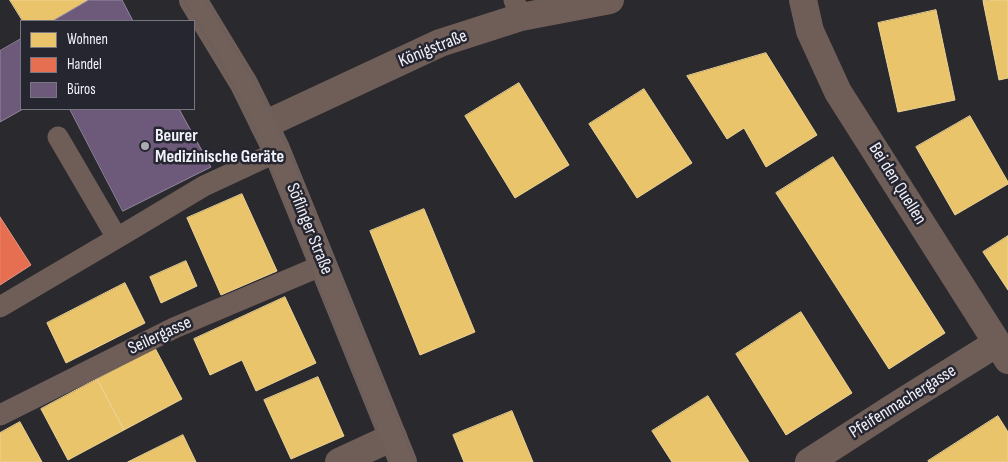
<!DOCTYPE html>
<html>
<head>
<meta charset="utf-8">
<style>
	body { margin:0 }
	#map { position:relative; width:1008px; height:462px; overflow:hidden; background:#29292e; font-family:"Sofia Sans Condensed",sans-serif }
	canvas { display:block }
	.legend { position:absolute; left:20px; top:20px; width:175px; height:90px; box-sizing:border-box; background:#262631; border:1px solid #777781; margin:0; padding:6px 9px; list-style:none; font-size:15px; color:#f0f1f9 }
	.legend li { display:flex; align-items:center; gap:10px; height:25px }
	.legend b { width:25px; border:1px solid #777781 }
</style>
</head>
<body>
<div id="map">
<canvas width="1008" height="462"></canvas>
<ul class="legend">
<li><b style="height:14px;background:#e9c46a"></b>Wohnen</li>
<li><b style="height:14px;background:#e76f51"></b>Handel</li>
<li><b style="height:14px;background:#6d597a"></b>Büros</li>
</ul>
</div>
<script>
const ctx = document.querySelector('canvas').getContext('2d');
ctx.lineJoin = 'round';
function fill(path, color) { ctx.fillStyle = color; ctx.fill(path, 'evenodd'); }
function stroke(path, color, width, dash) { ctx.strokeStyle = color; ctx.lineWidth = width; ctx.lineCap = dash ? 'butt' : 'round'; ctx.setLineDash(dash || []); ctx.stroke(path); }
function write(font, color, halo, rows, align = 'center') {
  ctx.font = font + ' "Sofia Sans Condensed",sans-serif'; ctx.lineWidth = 5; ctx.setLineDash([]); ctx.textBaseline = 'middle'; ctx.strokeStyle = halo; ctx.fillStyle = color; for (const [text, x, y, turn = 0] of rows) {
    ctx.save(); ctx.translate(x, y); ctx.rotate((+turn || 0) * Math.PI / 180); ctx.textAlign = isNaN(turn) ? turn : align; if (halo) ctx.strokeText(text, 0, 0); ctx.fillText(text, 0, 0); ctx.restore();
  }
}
const homes = new Path2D(`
	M10 0H89L53 21H23Z
	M990 0H1008V78L999 80 983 1Z
	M936 10 955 100 898 112 878 23Z
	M766 53 817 135 766 167 744 128 727 139 687 76Z
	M519 83 569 165 515 198 465 116Z
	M644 89 692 163 637 198 589 124Z
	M970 116 1008 182V184L955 215 916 147Z
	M833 157 945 333 889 369 776 193Z
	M242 194 277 271 221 295 187 218Z
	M424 209 475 332 420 355 370 231Z
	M1008 236V290L983 252Z
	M186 261 197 286 161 303 150 277Z
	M125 283 145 323 66 363 47 323Z
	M285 297 316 363 256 391 242 360 210 375 194 339Z
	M801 312 852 393 786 435 736 354Z
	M155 348 182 399 124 430 97 379Z
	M318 377 344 436 291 459 264 400Z
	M97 379 124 430 68 460 41 409Z
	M708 396 749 462H672L652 431Z
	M512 411 533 462H464L453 435Z
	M998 416 1008 432V462H929L928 461Z
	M20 422 42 462H0V433Z
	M183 435 196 462H128Z`);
const shops = new Path2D(`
	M0 217 31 265 0 285Z`);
const offices = new Path2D(`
	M89 0H122L133 21H53Z
	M21 39V109H23L0 122V51Z
	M70 109H179L211 167 123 211Z`);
const lane = new Path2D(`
	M514 0 521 17
	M58 137 117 238
	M0 307 117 238 204 186 277 152
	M0 415 174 328 323 265`);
const street = new Path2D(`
	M803 0 810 31 838 92 1008 360
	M264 125 440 43 521 17 610 0
	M339 462 393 437
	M809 462 899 404 997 343`);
const secondary = new Path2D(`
	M193 0 244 84 276 149 403 462`);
const tram = new Path2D(`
	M184 0 217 54 256 133 390 462
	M206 0 253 79 275 120 294 162 415 462`);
const markers = [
	[145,146,5,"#aaabb2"]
];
const streetNames = [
	["Königstraße",433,49,-22],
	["Bei den Quellen",897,184,58],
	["Söflinger Straße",309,229,68],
	["Seilergasse",160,336,-25],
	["Pfeifenmachergasse",903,402,-32]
];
const poiNames = [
	["Beurer",155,136],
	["Medizinische Geräte",155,157]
];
fill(homes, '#e9c46a');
stroke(homes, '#ebd295', 1);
fill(shops, '#e76f51');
stroke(shops, '#ea9683', 1);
fill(offices, '#6d597a');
stroke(offices, '#9487a0', 1);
stroke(lane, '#6f5d57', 21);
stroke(street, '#6f5d57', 28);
stroke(secondary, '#715f59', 28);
stroke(tram, '#665e5d', 1);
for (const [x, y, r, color] of markers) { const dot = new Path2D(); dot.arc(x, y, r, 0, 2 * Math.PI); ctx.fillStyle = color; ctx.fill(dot); stroke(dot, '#262631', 2); }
write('18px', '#f0f1f9', '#262631', streetNames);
write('bold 18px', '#f0f1f9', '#262631', poiNames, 'left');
</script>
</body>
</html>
